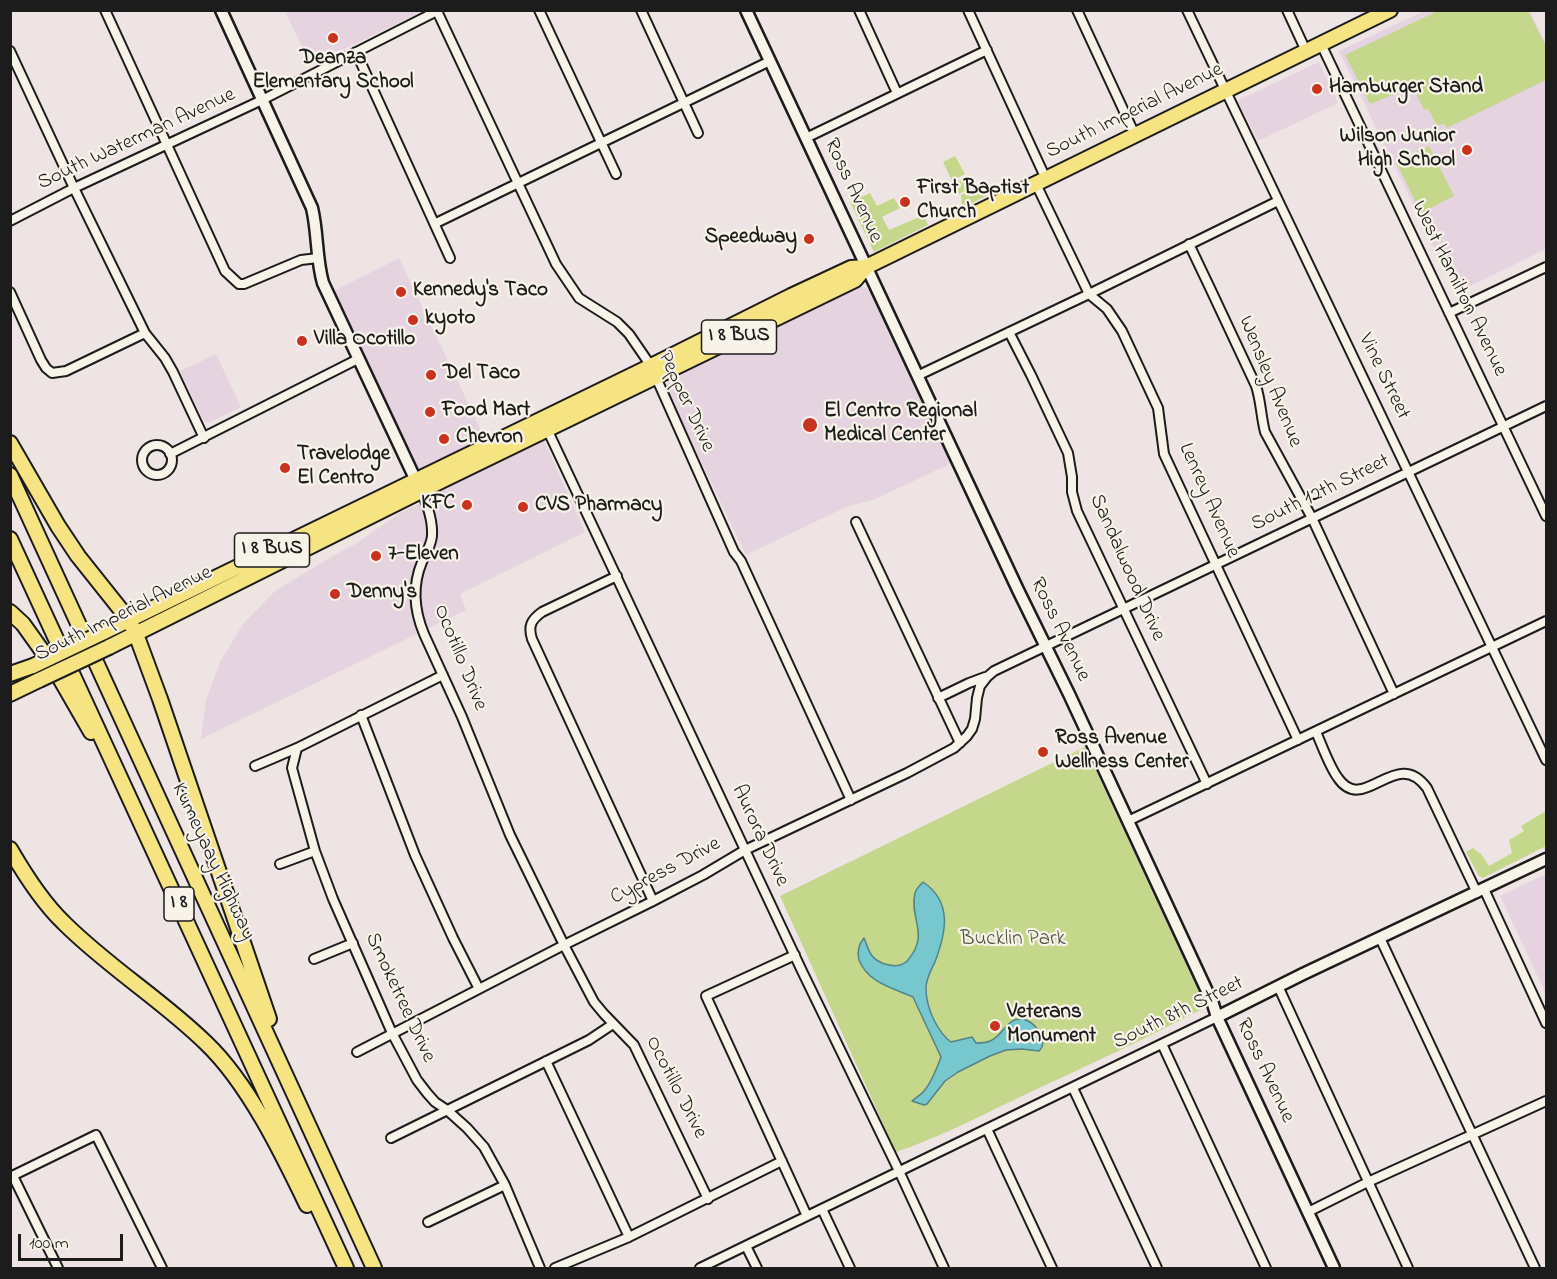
<!DOCTYPE html>
<html>
<head>
<meta charset="utf-8">
<style>
	body { margin:0 }
	#map { position:relative; width:1557px; height:1279px; overflow:hidden; background:#efe4e4; font-family:"Indie Flower",sans-serif }
	canvas { display:block }
	.frame { position:absolute; inset:0; border:12px solid #1c1c1c; pointer-events:none }
	.scale { position:absolute; left:18px; top:1234px; width:105px; height:27px; box-sizing:border-box; border:3px solid #1c1c1c; border-top:0; padding-left:8px; font-size:18px; line-height:21px; white-space:nowrap; color:#1c1c1c; -webkit-text-stroke:4px #f7f3e8; paint-order:stroke }
</style>
</head>
<body>
<div id="map">
<canvas width="1557" height="1279"></canvas>
<div class="frame"></div>
<div class="scale">100 m</div>
</div>
<script>
const ctx = document.querySelector('canvas').getContext('2d');
ctx.lineJoin = 'round';
function fill(path, color) { ctx.fillStyle = color; ctx.fill(path, 'evenodd'); }
function stroke(path, color, width, dash) { ctx.strokeStyle = color; ctx.lineWidth = width; ctx.lineCap = dash ? 'butt' : 'round'; ctx.setLineDash(dash || []); ctx.stroke(path); }
function write(font, color, halo, rows, align = 'center') {
  ctx.font = font + ' "Indie Flower",sans-serif'; ctx.lineWidth = 4.5; ctx.setLineDash([]); ctx.textBaseline = 'middle'; ctx.strokeStyle = halo; ctx.fillStyle = color; for (const [text, x, y, turn = 0] of rows) {
    ctx.save(); ctx.translate(x, y); ctx.rotate((+turn || 0) * Math.PI / 180); ctx.textAlign = isNaN(turn) ? turn : align; if (halo) ctx.strokeText(text, 0, 0); ctx.fillText(text, 0, 0); ctx.restore();
  }
}
const built = new Path2D(`
	M285 11H423L311 65Z
	M1424 11H1530L1546 45V249L1456 293 1339 51Z
	M1319 62 1338 103 1258 141 1238 102 1241 99Z
	M399 258 485 439 533 416 585 532 460 594 466 610 201 739 206 700 220 662 243 624 275 591 333 556 357 543 400 513 425 501 328 294Z
	M858 287H864L871 291 954 462 873 500 846 507 746 555 666 389 667 384 671 377Z
	M216 354 241 407 208 423 204 421 180 371Z
	M1546 874V994L1500 896Z`);
const green = new Path2D(`
	M1440 10 1528 11 1546 46V80L1447 128 1445 124 1437 125 1428 109 1424 110 1413 87 1370 104 1345 55Z
	M1429 146 1454 196 1421 213 1396 162Z
	M955 156 965 174 952 181 943 162Z
	M966 178 968 180 970 179 973 185 971 188 959 194 953 183Z
	M996 183 1000 189 962 208 961 195 972 190 978 192Z
	M870 193 877 206 894 198 900 208 882 217 889 230 924 215 928 225 874 252 850 202Z
	M1085 747 1202 998 1204 1008C1143 1040 1080 1069 1018 1098 978 1117 938 1138 896 1152L780 896Z
	M1546 811V846L1483 878 1479 876 1466 852 1473 848 1481 854 1489 866 1512 853 1509 840 1524 831 1521 826Z`);
const water = new Path2D(`
	M923 882C953 902 946 933 935 962 931 970 926 979 926 988 926 999 929 1010 934 1020 938 1028 944 1037 951 1042L972 1037 976 1043C980 1043 986 1043 990 1041 1004 1036 1007 1014 1026 1020 1033 1023 1037 1027 1039 1033 1043 1040 1045 1045 1039 1051L1022 1049 1006 1050 990 1056 958 1072 945 1081 927 1104 924 1105 912 1101C916 1097 921 1095 924 1091 932 1082 937 1068 941 1057L913 997C893 988 868 983 859 960 857 952 858 945 864 938 869 950 869 957 882 963 891 966 901 968 908 960 930 934 909 919 915 893 916 889 920 885 923 882Z`);
const street = new Path2D(`
	M105 10 225 271 239 284H244L301 260 318 258
	M539 10 616 174
	M641 10 698 133
	M859 10 897 93
	M968 10 1046 179
	M1077 10 1135 135
	M1187 10 1546 760
	M1287 10 1306 51
	M437 11 556 264 579 298 617 322 629 334 651 366 734 552 741 561 851 800
	M1321 44 1546 516
	M10 51 74 188 145 333 165 358 173 372 204 438
	M356 52 450 258
	M806 138 987 50
	M1036 184 1089 294 1107 309 1122 331 1158 408 1164 454 1298 740
	M10 221 74 188 262 100 439 10
	M436 223 770 61
	M1189 244 1210 288 1256 386C1261 401 1261 417 1265 432L1312 518 1394 694
	M10 292 41 360 46 368 52 373 66 371 145 333
	M1449 313 1546 267
	M1009 332 1031 375 1068 453 1072 477V492L1077 511 1207 784
	M917 376 1089 294 1278 201
	M547 429 802 971 899 1171 944 1268
	M142 460a15 15 0 1 1 30 0a15 15 0 1 1-30 0Z
	M170 454 358 359
	M421 491C428 506 433 520 432 536 431 546 426 553 422 562 412 586 414 610 424 634L462 717 510 835 564 945 594 1002 604 1014 634 1045 708 1199
	M856 522 960 743
	M617 576 542 612C531 620 528 626 532 639L653 901
	M938 698 969 683 985 677
	M361 715 415 855 453 938 479 989
	M1316 732C1322 745 1329 766 1338 778 1364 816 1396 745 1427 788L1477 893
	M297 748 292 768 315 851 333 899 392 1033 417 1080 427 1093 435 1102 447 1110 467 1128 484 1147 505 1185 540 1268
	M255 766 297 748 443 675
	M1128 821 1546 621
	M280 864 315 851
	M1484 889 1546 1023
	M1380 938 1535 1268
	M795 955 706 996 807 1216
	M314 959 353 943
	M1278 986 1408 1268
	M1162 1044 1266 1268
	M357 1052 564 945 653 901 703 875 745 850 907 773 954 748 967 736 972 729 975 719 977 698 980 686 987 677 994 671 1546 406
	M546 1061 629 1237
	M1073 1088 1157 1268
	M987 1129 1052 1268
	M391 1138 589 1040 613 1024
	M13 1176 58 1268
	M10 1177 96 1135 162 1268
	M822 1209 850 1268
	M1308 1212 1368 1182 1546 1101
	M428 1222 505 1185
	M746 1246 757 1268
	M555 1268 629 1237 782 1161
	M700 1268 1217 1017`);
const secondary = new Path2D(`
	M221 10 312 208C318 233 316 259 323 283L419 487
	M746 10 1018 590 1069 694 1213 1004 1217 1017 1334 1268
	M1217 1017 1303 974 1546 859`);
const highway = new Path2D(`
	M10 443 58 526 78 556 129 620 136 634 160 699 269 1019
	M10 475 374 1268
	M10 539 346 1268
	M10 612 23 624 53 666 91 732
	M102 633 651 366 791 296 851 268 866 267 1390 10
	M109 647 441 481 855 280 866 267
	M10 674 33 666
	M10 694 39 680
	M10 849C25 875 42 902 64 923 108 967 162 1000 206 1043 248 1083 282 1153 307 1205`);
const highwayBridge = new Path2D(`
	M33 666 102 633
	M39 680 109 647`);
const markers = [
	[333,38,6,"#c8321e"],
	[1317,89,6,"#c8321e"],
	[1467,150,6,"#c8321e"],
	[905,202,6,"#c8321e"],
	[809,239,6,"#c8321e"],
	[401,292,6,"#c8321e"],
	[413,320,6,"#c8321e"],
	[302,341,6,"#c8321e"],
	[431,375,6,"#c8321e"],
	[430,412,6,"#c8321e"],
	[810,425,8,"#c8321e"],
	[444,439,6,"#c8321e"],
	[285,468,6,"#c8321e"],
	[467,505,6,"#c8321e"],
	[523,507,6,"#c8321e"],
	[376,556,6,"#c8321e"],
	[335,594,6,"#c8321e"],
	[1043,752,6,"#c8321e"],
	[995,1026,6,"#c8321e"]
];
const shields = [
	[739,337,75],
	[272,550,75],
	[179,904,30]
];
const shieldNames = [
	["I 8 BUS",739,337],
	["I 8 BUS",272,550],
	["I 8",179,904]
];
const poiNames = [
	["Deanza",333,60,"center"],
	["Elementary School",333,84,"center"],
	["Hamburger Stand",1329,89],
	["Wilson Junior",1455,138,"right"],
	["High School",1455,162,"right"],
	["First Baptist",917,190],
	["Church",917,214],
	["Speedway",797,239,"right"],
	["Kennedy's Taco",413,292],
	["kyoto",425,320],
	["Villa Ocotillo",314,341],
	["Del Taco",443,375],
	["Food Mart",442,412],
	["El Centro Regional",824,413],
	["Medical Center",824,437],
	["Chevron",456,439],
	["Travelodge",297,456],
	["El Centro",297,480],
	["KFC",455,505,"right"],
	["CVS Pharmacy",535,507],
	["7-Eleven",388,556],
	["Denny's",347,594],
	["Ross Avenue",1055,740],
	["Wellness Center",1055,764],
	["Veterans",1007,1014],
	["Monument",1007,1038]
];
const streetNames = [
	["South Imperial Avenue",1135,112,-26],
	["South Waterman Avenue",137,140,-25],
	["Ross Avenue",852,191,65],
	["West Hamilton Avenue",1458,289,64],
	["Vine Street",1383,377,64],
	["Wensley Avenue",1269,382,68],
	["Pepper Drive",685,402,65],
	["South 12th Street",1321,494,-26],
	["Lenrey Avenue",1208,501,66],
	["Sandalwood Drive",1126,568,66],
	["South Imperial Avenue",124,615,-26],
	["Ross Avenue",1059,630,64],
	["Ocotillo Drive",459,658,68],
	["Aurora Drive",759,836,65],
	["Kumeyaay Highway",212,862,65],
	["Cypress Drive",666,872,-28],
	["Smoketree Drive",399,998,65],
	["South 8th Street",1179,1014,-26],
	["Ross Avenue",1264,1071,65],
	["Ocotillo Drive",675,1088,63]
];
const parkNames = [
	["Bucklin Park",1013,941]
];
fill(built, '#e5d3df');
fill(green, '#c4d78b');
fill(water, '#76c8ce');
stroke(water, '#528387', 1.5);
stroke(street, '#1c1c1c', 12);
stroke(secondary, '#1c1c1c', 15);
stroke(highway, '#1c1c1c', 18);
stroke(street, '#f7f3e8', 8);
stroke(secondary, '#f7f3e8', 10);
stroke(highway, '#f6e381', 14);
stroke(highwayBridge, '#1c1c1c', 18, []);
stroke(highwayBridge, '#f6e381', 14);
for (const [x, y, r, color] of markers) { const dot = new Path2D(); dot.arc(x, y, r, 0, 2 * Math.PI); ctx.fillStyle = color; ctx.fill(dot); stroke(dot, '#f7f3e8', 2); }
for (const [x, y, w] of shields) { const box = new Path2D(); box.roundRect(x - w / 2, y - 17, w, 34, 4.5); ctx.fillStyle = '#f7f3e8'; ctx.fill(box); stroke(box, '#1c1c1c', 1.5); }
write('bold 20px', '#1c1c1c', null, shieldNames);
write('bold 21px', '#1c1c1c', '#f7f3e8', poiNames, 'left');
write('21px', '#1c1c1c', '#f7f3e8', streetNames);
write('21px', '#4e543d', '#f7f3e8', parkNames);
</script>
</body>
</html>
